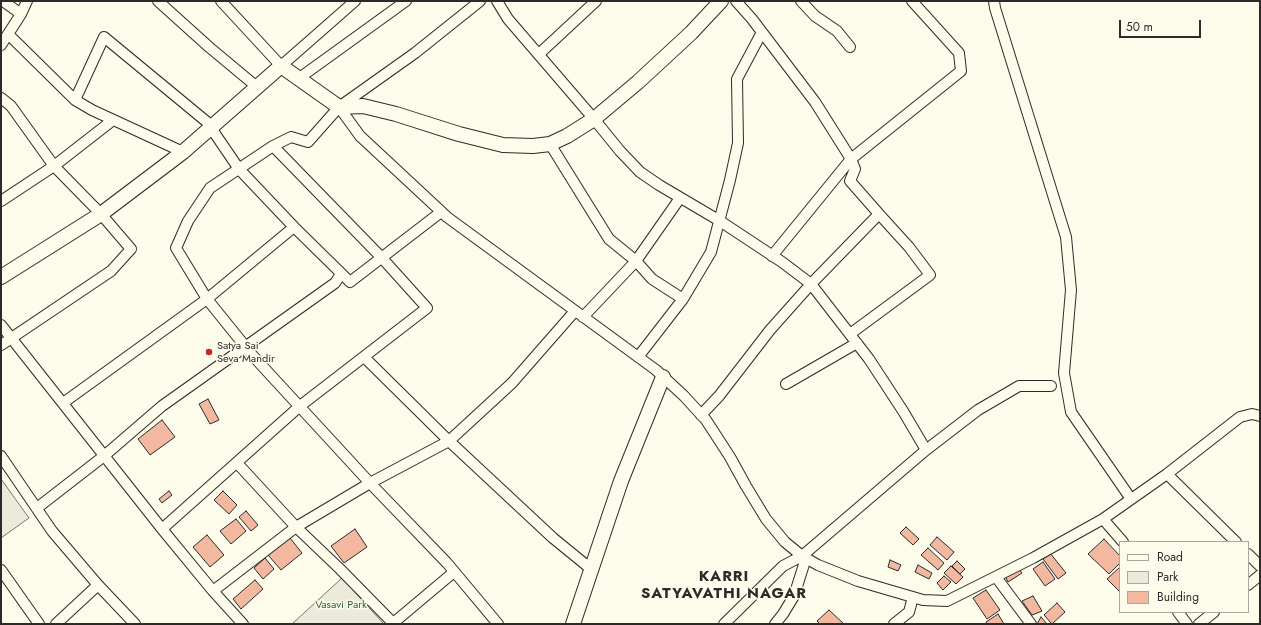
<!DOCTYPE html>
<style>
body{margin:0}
#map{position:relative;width:1261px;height:625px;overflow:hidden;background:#fdfbea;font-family:Jost,sans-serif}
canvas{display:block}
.frame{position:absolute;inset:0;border:2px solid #2b2b2b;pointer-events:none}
.legend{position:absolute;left:1119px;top:541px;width:130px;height:72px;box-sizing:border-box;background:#fdfbea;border:1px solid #a9a89e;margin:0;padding:5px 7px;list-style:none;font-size:12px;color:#2b2b2b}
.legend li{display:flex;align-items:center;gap:8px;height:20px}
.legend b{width:20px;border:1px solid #a9a89e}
.scale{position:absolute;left:1119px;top:20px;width:82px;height:18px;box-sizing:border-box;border:2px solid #2b2b2b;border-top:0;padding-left:5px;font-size:12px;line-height:14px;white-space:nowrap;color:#2b2b2b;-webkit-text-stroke:3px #fdfbea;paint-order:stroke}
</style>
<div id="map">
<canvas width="1261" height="625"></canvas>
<div class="frame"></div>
<ul class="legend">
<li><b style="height:5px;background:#fdfbea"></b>Road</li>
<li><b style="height:11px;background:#ecebdb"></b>Park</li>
<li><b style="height:11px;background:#f2b8a0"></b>Building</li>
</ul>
<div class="scale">50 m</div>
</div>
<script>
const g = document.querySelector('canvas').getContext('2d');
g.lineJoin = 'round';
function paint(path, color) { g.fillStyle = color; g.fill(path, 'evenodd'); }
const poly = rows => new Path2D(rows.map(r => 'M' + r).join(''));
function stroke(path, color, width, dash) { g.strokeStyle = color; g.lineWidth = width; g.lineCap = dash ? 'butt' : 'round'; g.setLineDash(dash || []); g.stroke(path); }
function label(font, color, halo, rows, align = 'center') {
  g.font = font + ' Jost,sans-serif'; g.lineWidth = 3; g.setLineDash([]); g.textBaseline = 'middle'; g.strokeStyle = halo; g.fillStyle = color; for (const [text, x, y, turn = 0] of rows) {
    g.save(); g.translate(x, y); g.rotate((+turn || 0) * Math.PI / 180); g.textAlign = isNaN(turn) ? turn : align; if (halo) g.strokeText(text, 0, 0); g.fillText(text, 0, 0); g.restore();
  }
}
const green = poly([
 [1,479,29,518,1,538,1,479],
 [342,578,383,623,382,624,292,624,342,578]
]);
paint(green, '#ecebdb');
stroke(green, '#74746e', 1);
const building = poly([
 [208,399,219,420,210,424,199,404,208,399],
 [162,420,175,437,150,455,138,439,162,420],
 [169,491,172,495,162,503,159,499,169,491],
 [223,491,237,505,229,514,214,500,223,491],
 [246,511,258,525,251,531,239,517,246,511],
 [236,519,246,531,231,544,220,531,236,519],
 [906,527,919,539,913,545,900,533,906,527],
 [355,529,367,547,344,563,331,546,355,529],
 [207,535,224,555,210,567,193,547,207,535],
 [937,537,954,552,947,560,930,545,937,537],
 [290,538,302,553,281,570,268,555,290,538],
 [1104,539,1120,556,1120,563,1109,574,1088,554,1104,539],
 [928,548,944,563,938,570,921,555,928,548],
 [1050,553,1066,573,1058,579,1043,559,1050,553],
 [265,558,274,569,263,579,254,568,265,558],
 [890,560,901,565,898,571,888,567,890,560],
 [957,561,965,569,960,574,952,566,957,561],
 [1043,562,1055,579,1045,586,1033,569,1043,562],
 [918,565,932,573,929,579,915,572,918,565],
 [951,566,963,577,956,584,944,573,951,566],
 [1120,567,1120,592,1107,579,1120,567],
 [1018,568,1022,573,1008,582,1005,576,1018,568],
 [944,576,951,582,943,590,937,583,944,576],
 [255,580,263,589,241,609,233,599,255,580],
 [986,590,1000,610,987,619,973,598,986,590],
 [1033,596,1042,611,1032,615,1022,601,1033,596],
 [1057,603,1065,612,1052,624,1044,615,1057,603],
 [829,610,844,624,820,624,817,621,829,610],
 [998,614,1004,624,987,624,986,622,998,614],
 [1041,617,1047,624,1037,624,1041,617]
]);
paint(building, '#f2b8a0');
stroke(building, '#2b2b2b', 1);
const street = poly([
 [3,1,21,14],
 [158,1,209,47,257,87],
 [221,1,281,66,355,1],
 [480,1,415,53,339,107,308,142,291,137,273,146,210,188,188,221,176,248,207,299,253,356,370,483,447,563,498,624],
 [497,1,508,19,594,119,620,151,640,172,659,185,720,221,782,262,811,284,869,359,903,411,926,450],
 [801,1,815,16,837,31,850,47],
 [994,1,995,8,1066,237,1071,290,1064,373,1071,412,1131,499],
 [8,34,75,100,92,110,183,152],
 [1,45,21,14,27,1],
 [539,54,596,1],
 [298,79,406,1],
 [1,98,11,106,54,166,101,214,131,249,111,271,1,345],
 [75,100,104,37,207,122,239,169,294,227,350,282,441,212],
 [339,107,360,136,447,217,656,370,684,396,706,420,730,457,746,486,766,519,785,542,802,556,818,565,858,581,923,600,947,601,1033,558,1103,519,1167,474,1240,417,1252,414,1260,416],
 [550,144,609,239,636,261,652,279,683,299],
 [1,201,54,166,113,120],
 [772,256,851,159,961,71,959,53,912,1],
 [583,317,636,261,680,198],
 [1,325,162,529,213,591,243,624],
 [850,334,930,275,909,247,879,214],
 [364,357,449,441,512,383,575,311],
 [638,357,683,299,711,252,730,180,738,143,737,79,762,32],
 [786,384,857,343],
 [63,403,207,299,294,227],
 [701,415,719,396,770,330,811,284,879,214,850,181,855,169,851,159,815,102,752,19,736,1],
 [1,456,52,531,98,585,135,624],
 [237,463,296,527,340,569,393,623],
 [1167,474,1236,542],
 [37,508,104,456,162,406,335,283,341,274],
 [1103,519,1123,542],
 [162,529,300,406,427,308,382,258,273,146],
 [1248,554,1260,566],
 [1,570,39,624],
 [996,577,1031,624],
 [1248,585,1260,575],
 [213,591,296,527,370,483,449,441,553,538,591,569],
 [1178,612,1187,624],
 [56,624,98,585],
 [392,624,454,572],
 [724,624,783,566,802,556,926,450,978,410,1019,386,1051,386],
 [775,624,783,614,794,596,806,558],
 [894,624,909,612,913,597],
 [1199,624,1214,612]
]);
const secondary = poly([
 [1,277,101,214,183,152,281,66,339,107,363,106,396,114,459,134,503,145,533,146,550,144,567,136,594,119,638,82,691,33,721,1],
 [573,624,621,481,663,377]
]);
stroke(street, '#2b2b2b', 12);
stroke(secondary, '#2b2b2b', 16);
stroke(street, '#fdfbea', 10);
stroke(secondary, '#fdfbea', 14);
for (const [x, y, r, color] of [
 [209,352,4,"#c62828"]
]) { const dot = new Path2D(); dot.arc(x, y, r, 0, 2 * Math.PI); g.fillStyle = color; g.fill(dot); stroke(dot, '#fdfbea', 1.5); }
label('11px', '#2b2b2b', '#fdfbea', [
 ["Satya Sai",217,346],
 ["Seva Mandir",217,359]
], 'left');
label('11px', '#34623c', '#fdfbea', [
 ["Vasavi Park",341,605]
]);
g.letterSpacing = '1px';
label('bold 15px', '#2b2b2b', '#fdfbea', [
 ["KARRI",724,577],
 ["SATYAVATHI NAGAR",724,594]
]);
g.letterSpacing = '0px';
</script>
